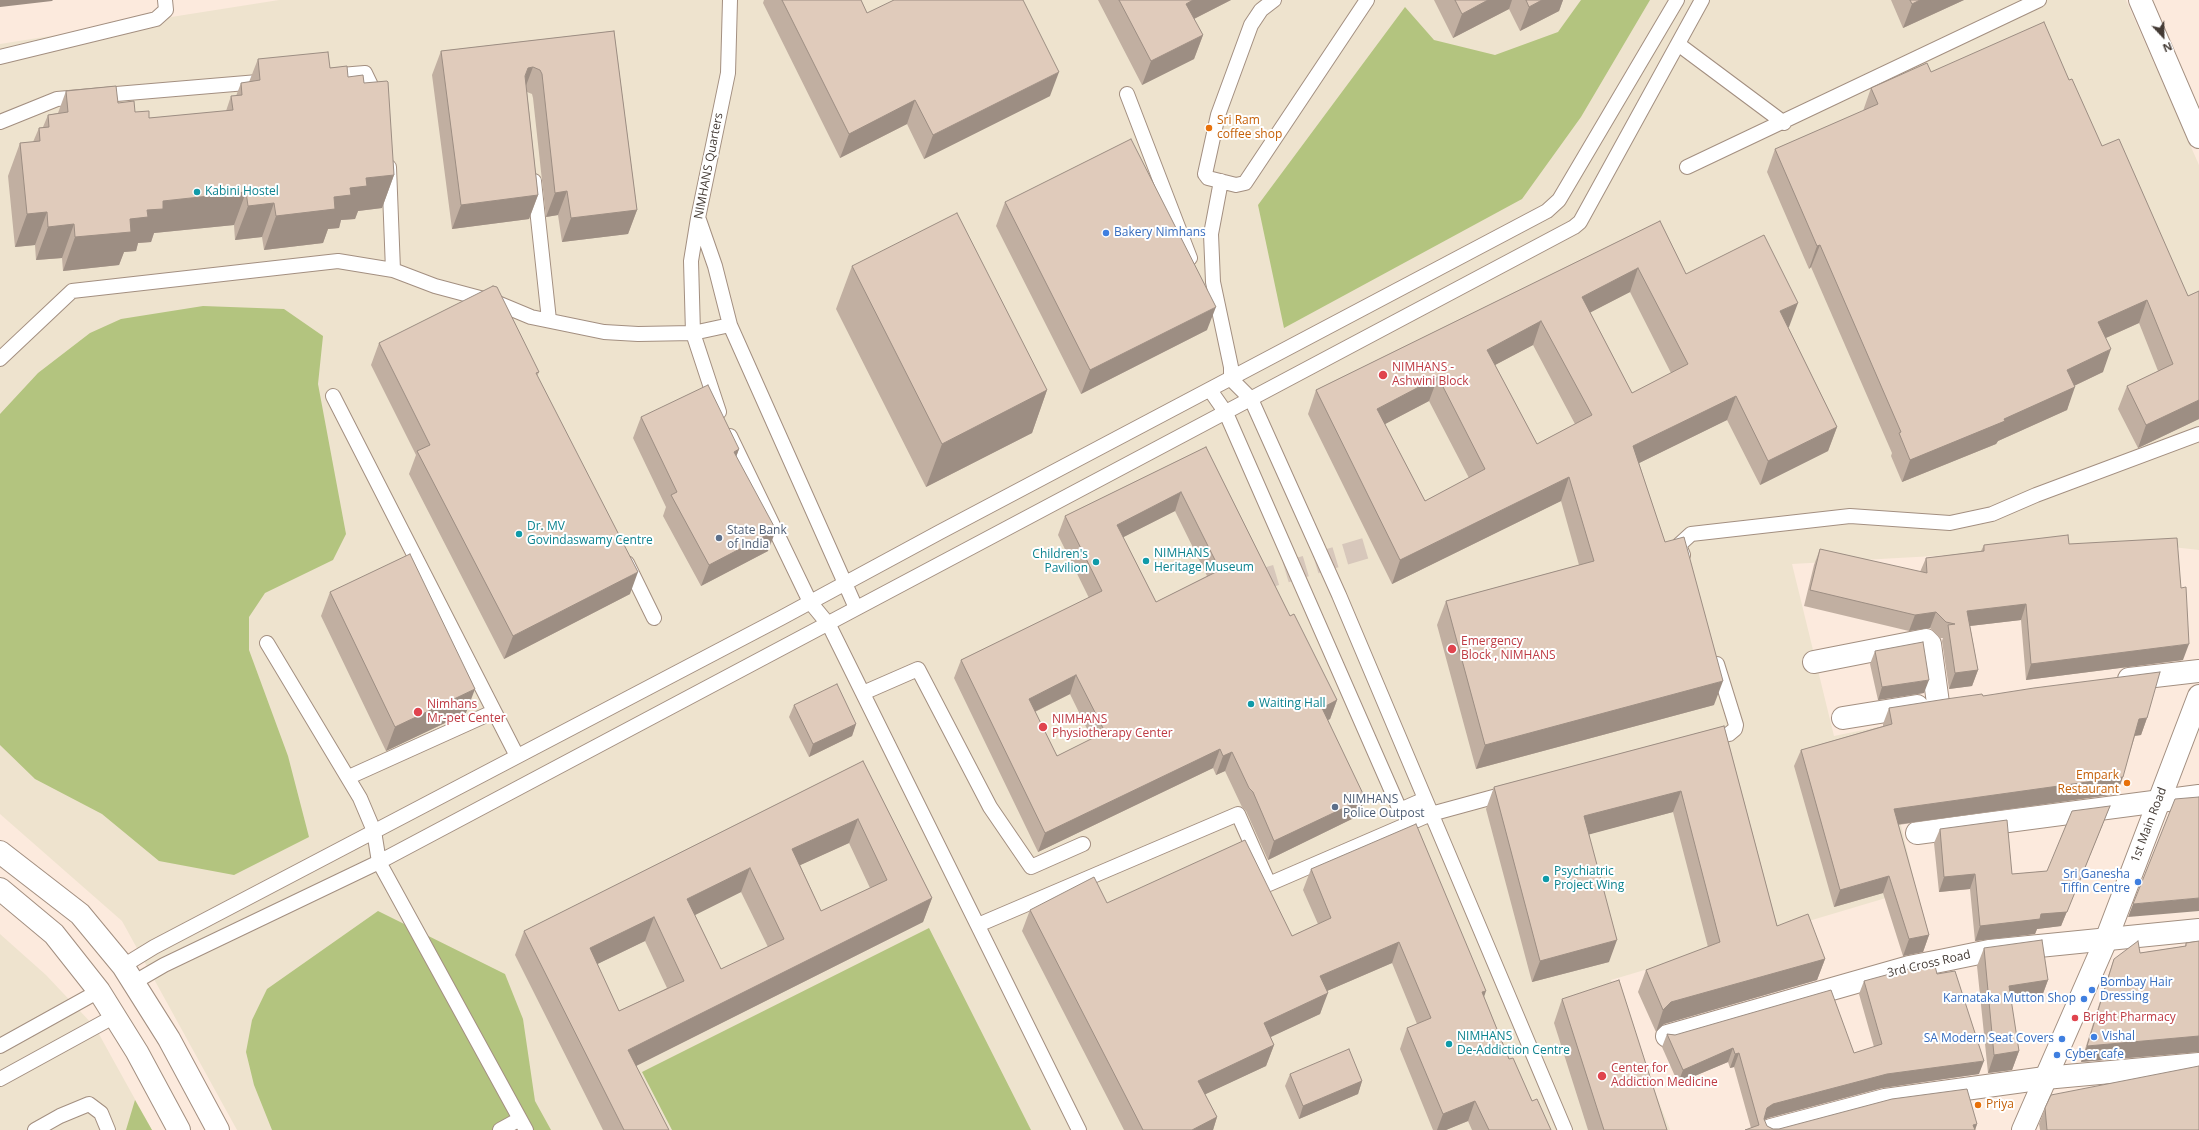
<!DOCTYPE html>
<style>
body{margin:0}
#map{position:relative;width:2199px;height:1130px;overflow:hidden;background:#fceadd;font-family:"Open Sans",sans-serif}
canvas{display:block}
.north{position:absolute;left:2143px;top:16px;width:40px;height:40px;-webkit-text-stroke:3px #fff;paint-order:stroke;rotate:158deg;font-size:11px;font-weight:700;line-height:16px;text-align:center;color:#433a34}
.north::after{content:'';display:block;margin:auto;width:14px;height:18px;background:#433a34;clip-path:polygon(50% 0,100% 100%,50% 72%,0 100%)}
</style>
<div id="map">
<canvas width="2199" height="1130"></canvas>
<div class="north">N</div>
</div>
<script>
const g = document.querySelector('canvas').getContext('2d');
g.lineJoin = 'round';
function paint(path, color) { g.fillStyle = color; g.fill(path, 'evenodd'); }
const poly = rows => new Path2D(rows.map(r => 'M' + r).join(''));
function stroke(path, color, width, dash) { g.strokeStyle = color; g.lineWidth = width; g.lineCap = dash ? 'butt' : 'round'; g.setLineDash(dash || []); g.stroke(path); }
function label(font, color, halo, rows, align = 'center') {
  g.font = font + ' "Open Sans",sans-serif'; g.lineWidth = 4; g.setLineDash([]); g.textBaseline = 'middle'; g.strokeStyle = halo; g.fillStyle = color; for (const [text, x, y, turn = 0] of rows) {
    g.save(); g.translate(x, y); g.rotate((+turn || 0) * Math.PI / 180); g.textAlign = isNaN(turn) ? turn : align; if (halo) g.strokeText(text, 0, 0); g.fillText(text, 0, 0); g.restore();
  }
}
paint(poly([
 [279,0,2126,0,2199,165,2199,550,2146,544,1792,564,1834,736,1878,727,1916,889,1611,980,1670,1130,237,1130,122,921,0,814,0,44],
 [0,934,46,975,95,1027,152,1130,0,1130]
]), '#eee3ce');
paint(poly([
 [1581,0,1650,0,1581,117,1522,199,1284,328,1258,205,1405,7,1434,40,1495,55,1558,32],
 [203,306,284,309,323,336,318,384,346,534,333,560,265,593,249,617,249,650,288,756,309,837,234,875,159,861,102,814,35,779,0,745,0,414,38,373,90,333,121,319],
 [378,911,505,974,523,1019,535,1101,551,1130,272,1130,254,1085,246,1052,252,1020,267,989],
 [929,928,1031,1130,672,1130,642,1072],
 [135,1100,152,1130,126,1130]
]), '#b3c47f');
stroke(poly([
 [1256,581,1373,546]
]), '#d7c7bb', 21, [21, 10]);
const service = poly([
 [1274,0,1261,10,1251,25,1218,115,1205,174,1208,178,1236,185,1245,183,1367,0],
 [1678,44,1784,123],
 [0,57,156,19,166,10,165,0],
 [329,76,365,73,378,100],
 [1127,94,1190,258],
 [0,122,57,99,258,82],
 [389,167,393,270],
 [1687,167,2039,0],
 [534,181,549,320],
 [1221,181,1211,234,1213,282,1231,367,1231,379,1251,399,1339,595,1565,1130],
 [699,220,715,266,730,325,856,608],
 [0,359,72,291,338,261,393,270,435,286,495,302,531,317,604,332,638,334,693,333,730,325],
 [1210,390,1226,413,1400,810,1425,799],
 [333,396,517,756],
 [719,412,693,333,691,261,698,218,728,73,730,0],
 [730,436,810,602,829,625,1079,1130],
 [1683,555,1679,545,1691,534,1850,516,1950,523,1992,514,2036,495,2199,434],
 [627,563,654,618],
 [267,643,360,798,374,831,379,862,526,1130],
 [863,693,918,669,990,807,1031,867,1083,844],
 [1708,739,1729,734,1735,729,1736,725,1717,664],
 [349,777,493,712],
 [978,925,1238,814,1269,884,1431,814,1508,793],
 [123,966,154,947,781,618,940,532,1547,211,1559,200,1677,0],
 [133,983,164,965,379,862,1574,227,1580,222,1702,0],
 [0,1046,99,991],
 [0,1079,115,1016],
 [35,1130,60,1116,89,1104,101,1113,108,1130],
 [500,1130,520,1119]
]);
const minor = poly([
 [1814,662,1926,640,1930,644,1938,703],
 [2129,679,2199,671],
 [1843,718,1917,706],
 [1917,833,2199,796],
 [1667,1036,1909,967,1945,960,1989,951,2199,930],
 [1771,1130,1885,1100,2045,1078,2199,1064]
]);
const tertiary = poly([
 [2140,0,2199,137],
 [2023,1130,2106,940,2199,696]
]);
const primary = poly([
 [0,852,80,914,123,966,169,1039,218,1130],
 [0,889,54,934,99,991,137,1052,179,1130]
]);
stroke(service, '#a38f80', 16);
stroke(minor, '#a38f80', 24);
stroke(tertiary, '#a38f80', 24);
stroke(primary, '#a38f80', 24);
stroke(service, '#fff', 14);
stroke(minor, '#fff', 22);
stroke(tertiary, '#fff', 22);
stroke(primary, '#fff', 22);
paint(poly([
 [764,0,861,0,867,13,1050,96,924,159,907,124,840,158,763,3],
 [1098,0,1231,0,1194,19,1203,35,1194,59,1142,85],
 [1434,0,1563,0,1559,11,1520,31,1509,9,1453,38],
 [1891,0,1964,0,1903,28],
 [614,31,637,210,628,234,562,242,558,215,546,217,533,98,532,94,527,92,538,195,529,219,452,229,432,75,441,51],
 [258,59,330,68,348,77,364,83,394,175,382,208,358,211,355,219,341,220,339,228,328,229,323,243,264,250,262,237,235,240,234,225,154,233,151,242,138,243,136,251,124,252,119,265,63,271,62,258,36,260,35,245,15,247,8,176,20,143,33,142,39,128,43,127,48,115,58,113,66,91,118,103,135,112,149,118,226,111,231,96,236,96,241,83,249,82],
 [1931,72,2069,80,2102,146,2188,296,2199,291,2199,419,2138,448,2118,409,2127,386,2158,371,2139,323,2106,338,2103,372,2074,386,2067,410,1998,441,1996,444,1902,482,1891,456,1892,453,1811,267,1809,269,1767,172,1775,149,1863,111,1871,88],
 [1005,202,1207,330,1081,394,996,226],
 [1660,221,1686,274,1789,327,1788,327,1837,427,1828,451,1760,485,1727,420,1639,463,1714,705,1476,769,1437,625,1446,601,1579,565,1561,501,1392,584,1308,414,1316,390],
 [1630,292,1671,373,1632,393,1590,312],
 [1533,345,1575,424,1537,444,1495,365],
 [1429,401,1469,478,1425,501,1385,424],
 [852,266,1047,390,1032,433,926,487,836,309],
 [379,343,539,372,537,376,630,594,504,659,409,474,416,455,371,365],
 [641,417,739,449,736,457,768,551,701,586,663,516,666,507,633,438],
 [1206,447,1290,616,1337,700,1330,719,1328,720,1358,816,1268,860,1246,811,1242,807,1225,771,1216,775,1213,768,1038,852,954,678,961,660,1089,598,1058,535,1065,516],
 [1175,511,1207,576,1156,602,1123,537],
 [1070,694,1092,739,1057,756,1035,712],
 [2069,544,2183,660,2026,680,2021,620,1970,626,1978,670,1972,686,1949,689,1942,641,1943,638,1940,638,1930,628,1909,631,1804,606,1814,565,1820,549,1920,572,1926,558,1981,551,1984,545],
 [330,592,466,713,386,751,321,616],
 [1875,651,1924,693,1878,700,1870,664],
 [1983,696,2147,718,2141,735,2135,736,2117,794,1898,825,1929,935,1923,952,1903,956,1883,893,1834,907,1794,766,1801,750,1883,726,1883,724,1889,708],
 [794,705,856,724,852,736,809,757,789,717],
 [1724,726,1777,926,1825,959,1817,980,1664,1024,1656,1032,1638,992,1646,970,1708,947,1673,812,1589,834,1609,962,1532,982,1486,809,1494,787],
 [863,761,932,898,923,922,636,1066,669,1130,603,1130,515,955,524,931],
 [849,843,870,888,821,911,800,865],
 [741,892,768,947,721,969,695,915],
 [645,941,667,988,619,1011,597,964],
 [2104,821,2061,926,2037,929,2035,934,1975,941,1970,889,1939,892,1934,843,1940,829,2012,874,2047,871],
 [1311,869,1484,997,1509,1059,1532,1101,1551,1130,1472,1130,1468,1121,1446,1130,1433,1130,1400,1049,1407,1028,1417,1024,1392,963,1327,991,1320,1014,1270,1037,1274,1045,1266,1066,1205,1094,1217,1117,1213,1130,1124,1130,1022,931,1030,910,1107,903,1292,936,1318,924,1303,890],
 [2199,941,2199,1052,2081,1062,2108,976,2114,959,2140,953,2185,946,2186,943],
 [1984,948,2048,980,2041,999,2011,1003,2019,1051,2012,1070,1988,1073,1977,966],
 [1937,974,1979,1074,1882,1088,1768,1118,1764,1120,1767,1126,1773,1129,1977,1124,1975,1130,1745,1130,1751,1128,1734,1067,1730,1068,1728,1062,1678,1083,1662,1047,1667,1034,1854,1053,1874,1047,1859,994,1864,981],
 [1562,999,1667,1130,1588,1130,1554,1023],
 [1290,1074,1362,1081,1358,1094,1299,1119,1285,1086],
 [2045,1108,2199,1130,2040,1130,2039,1124]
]), '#c1afa1');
paint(poly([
 [0,0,53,0,52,1,0,7],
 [1193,0,1231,0,1178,27,1186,4],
 [1488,0,1512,0,1509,9,1453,38,1462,14],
 [1542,0,1563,0,1559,11,1520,31,1529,7],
 [1920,0,1964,0,1903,28,1912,4],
 [1203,35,1194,59,1142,85,1151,61],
 [533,67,524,91,517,100,528,68],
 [1059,72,1050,96,924,159,933,135],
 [915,100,907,124,840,158,849,134],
 [394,175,382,208,358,211,355,219,341,220,339,228,328,229,323,243,264,250,276,216,334,197,366,178],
 [567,191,558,215,546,217,555,193],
 [246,192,234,225,154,233,151,242,138,243,136,251,124,252,119,265,63,271,75,237,130,219,163,201],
 [538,195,529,219,452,229,461,205],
 [274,203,262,237,235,240,248,206],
 [637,210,628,234,562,242,571,218],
 [47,212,35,245,15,247,27,214],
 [74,224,62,258,36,260,48,227],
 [1820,245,1811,267,1809,269,1817,246],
 [1638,268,1630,292,1574,321,1582,297],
 [2147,300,2139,323,2090,345,2098,322],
 [1798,303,1789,327,1772,335,1780,311],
 [1216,307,1207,330,1081,394,1090,370],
 [1541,321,1533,345,1478,374,1487,350],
 [2111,349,2103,372,2059,393,2067,370],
 [1438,377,1429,401,1368,433,1377,409],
 [2075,387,2067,410,1998,441,1996,444,1902,482,1910,460],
 [1047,390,1032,433,926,487,942,444],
 [1736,396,1727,420,1625,470,1633,446],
 [2199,400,2199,419,2138,448,2146,425],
 [1837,427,1828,451,1760,485,1768,461],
 [739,449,731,470,734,452],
 [1569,477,1561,501,1392,584,1400,560],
 [1181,492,1175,511,1110,544,1117,525],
 [776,530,768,551,701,586,709,565],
 [638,572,630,594,504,659,513,636],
 [2026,604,2021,620,1961,627,1967,611],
 [1936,612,1930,628,1909,631,1915,615],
 [2189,644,2183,660,2026,680,2031,664],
 [1978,670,1972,686,1949,689,1955,673],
 [1076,675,1070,694,1022,718,1029,699],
 [1929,680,1924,693,1878,700,1882,687],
 [1723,681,1714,705,1476,769,1485,745],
 [475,689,466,713,386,751,395,727],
 [1337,700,1330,719,1315,726,1322,708],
 [2147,718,2141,735,2133,736,2139,719],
 [856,724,852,736,809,757,813,744],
 [1220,749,1213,768,1038,852,1045,833],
 [1232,752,1225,771,1216,775,1223,756],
 [2123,777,2117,794,1887,826,1894,809],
 [1681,791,1673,812,1576,838,1584,816],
 [1365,798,1358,816,1268,860,1274,841],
 [2110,806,2104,821,2061,926,2037,929,2035,934,1975,941,1980,926,2041,914],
 [858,819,849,843,783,873,792,849],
 [750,868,741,892,679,923,687,899],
 [1975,874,1970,889,1939,892,1944,877],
 [1889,876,1883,893,1834,907,1840,890],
 [932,898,923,922,620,1074,628,1050],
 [2199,898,2199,911,2128,917,2133,904],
 [654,917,645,941,581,972,590,948],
 [1929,935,1923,952,1903,956,1909,939],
 [1617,940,1609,962,1532,982,1540,961],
 [1399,942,1392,963,1313,997,1320,976],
 [1825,959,1817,980,1664,1024,1656,1032,1663,1010,1671,1002],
 [2048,980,2041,999,2002,1004,2009,986],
 [1486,991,1479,1012,1482,992],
 [1328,993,1320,1014,1256,1044,1264,1023],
 [2199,1036,2199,1052,2081,1062,2087,1046],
 [1274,1045,1266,1066,1191,1101,1198,1081],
 [1733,1048,1728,1062,1678,1083,1683,1070],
 [2019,1051,2012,1070,1988,1073,1994,1055],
 [1739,1053,1734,1067,1730,1068,1735,1054],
 [1984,1061,1979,1074,1882,1088,1768,1118,1762,1121,1767,1108,1773,1104,1887,1074],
 [1362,1081,1358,1094,1299,1119,1303,1106],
 [1475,1101,1468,1121,1446,1130,1437,1130,1443,1114],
 [1217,1117,1213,1130,1192,1130],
 [1977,1124,1975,1130,1973,1125]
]), '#9d8e83');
const building = poly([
 [782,0,861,0,867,13,894,0,1023,0,1059,72,933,135,915,100,849,134,782,0],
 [1119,0,1193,0,1186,4,1203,35,1151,61,1119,0],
 [1455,0,1488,0,1462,14,1455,0],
 [1526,0,1542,0,1529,7,1526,0],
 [1910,0,1920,0,1912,4,1910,0],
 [2044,22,2069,80,2072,79,2102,146,2119,139,2188,296,2199,291,2199,400,2146,425,2127,386,2173,364,2147,300,2098,322,2111,349,2067,370,2075,387,2004,419,2005,421,1910,460,1899,433,1901,432,1820,245,1817,246,1775,149,1878,104,1871,88,1927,63,1931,72,2044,22],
 [614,31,637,210,571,218,567,191,555,193,542,74,540,70,533,67,528,68,525,76,538,195,461,205,441,51,614,31],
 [328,52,330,68,347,66,348,77,363,75,364,83,387,81,388,82,394,175,366,178,367,186,350,188,351,195,334,197,335,209,276,216,274,203,248,206,246,192,163,201,163,209,147,210,148,217,130,219,131,232,75,237,74,224,48,227,47,212,27,214,20,143,40,141,39,128,49,127,48,115,68,112,66,91,116,86,118,103,134,101,135,112,149,111,149,118,233,110,231,96,242,95,241,83,260,80,258,59,328,52],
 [1131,139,1216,307,1090,370,1005,202,1131,139],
 [957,213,1047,390,942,444,852,266,957,213],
 [1660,221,1686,274,1764,235,1798,303,1780,311,1837,427,1768,461,1736,396,1633,446,1665,542,1684,537,1723,681,1485,745,1446,601,1594,561,1569,477,1400,560,1316,390,1660,221],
 [1638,268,1688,364,1632,393,1582,297,1638,268],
 [1541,321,1592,415,1537,444,1487,350,1541,321],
 [1438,377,1485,469,1425,501,1377,409,1438,377],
 [493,286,497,287,539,372,536,373,638,572,513,636,417,451,430,445,379,343,493,286],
 [708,385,739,449,734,452,776,530,709,565,671,495,677,492,641,417,708,385],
 [1206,447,1290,616,1294,614,1337,700,1322,708,1365,798,1274,841,1253,792,1249,788,1232,752,1223,756,1220,749,1045,833,961,660,1102,591,1065,516,1206,447],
 [1181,492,1220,570,1156,602,1117,525,1181,492],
 [1076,675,1105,732,1057,756,1029,699,1076,675],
 [2068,535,2069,544,2177,538,2181,588,2186,587,2189,644,2031,664,2026,604,1967,611,1978,670,1955,673,1948,625,1955,624,1946,622,1936,612,1915,615,1810,590,1820,549,1927,573,1926,558,1984,551,1984,545,2068,535],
 [410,554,475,689,395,727,330,592,410,554],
 [1923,642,1929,680,1882,687,1875,651,1923,642],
 [2160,672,2147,718,2139,719,2123,777,1894,809,1929,935,1909,939,1889,876,1840,890,1801,750,1892,724,1889,708,1946,699,1982,694,1983,696,2034,688,2160,672],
 [837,684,856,724,813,744,794,705,837,684],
 [1724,726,1777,926,1808,914,1825,959,1671,1002,1663,1010,1646,970,1720,942,1681,791,1584,816,1617,940,1540,961,1494,787,1724,726],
 [863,761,932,898,628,1050,669,1130,624,1130,524,931,863,761],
 [858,819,887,880,821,911,792,849,858,819],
 [750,868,784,939,721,969,687,899,750,868],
 [654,917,684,981,619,1011,590,948,654,917],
 [2199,797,2199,898,2133,904,2175,799,2199,797],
 [2110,806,2067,912,2041,914,2040,919,1980,926,1975,874,1944,877,1940,829,2007,820,2012,874,2047,871,2072,811,2110,806],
 [1416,824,1486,991,1482,992,1509,1059,1513,1058,1532,1101,1537,1099,1551,1130,1489,1130,1475,1101,1443,1114,1407,1028,1431,1018,1399,942,1320,976,1328,993,1264,1023,1274,1045,1198,1081,1217,1117,1192,1130,1143,1130,1030,910,1094,877,1107,903,1245,840,1292,936,1331,918,1311,869,1416,824],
 [2042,940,2048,980,2009,986,2019,1051,1994,1055,1984,948,2042,940],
 [2138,941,2140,953,2186,946,2186,943,2199,941,2199,1036,2087,1046,2114,959,2138,941],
 [1934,962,1937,974,1955,971,1984,1061,1887,1074,1773,1104,1767,1108,1764,1119,1767,1126,1773,1129,1779,1129,1892,1099,1967,1089,1977,1124,1973,1125,1975,1130,1745,1130,1759,1125,1739,1053,1735,1054,1733,1048,1683,1070,1667,1034,1675,1035,1831,990,1854,1053,1882,1044,1864,981,1934,962],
 [1619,980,1667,1130,1604,1130,1562,999,1619,980],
 [1349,1049,1362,1081,1303,1106,1290,1074,1349,1049],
 [2199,1066,2199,1130,2047,1130,2045,1108,2051,1095,2199,1066]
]);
paint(building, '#e0cbbb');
stroke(building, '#9d8e83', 1);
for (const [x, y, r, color] of [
 [1209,128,4,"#e8710a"],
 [197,192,4,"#0f9aa8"],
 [1106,233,4,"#3f7fe0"],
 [1383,375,5,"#e0444e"],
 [519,534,4,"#0f9aa8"],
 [719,538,4,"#5c6f8a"],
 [1146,561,4,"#0f9aa8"],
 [1096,562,4,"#0f9aa8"],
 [1452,649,5,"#e0444e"],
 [1251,704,4,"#0f9aa8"],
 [418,712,5,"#e0444e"],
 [1043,727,5,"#e0444e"],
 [2127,783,4,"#e8710a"],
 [1335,807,4,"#5c6f8a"],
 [1546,879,4,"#0f9aa8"],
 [2138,882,4,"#3f7fe0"],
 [2092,990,4,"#3f7fe0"],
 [2084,999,4,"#3f7fe0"],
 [2075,1018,4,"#e0444e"],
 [2094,1037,4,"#3f7fe0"],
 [2062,1039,4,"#3f7fe0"],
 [1449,1044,4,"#0f9aa8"],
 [2057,1055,4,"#3f7fe0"],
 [1602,1076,5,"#e0444e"],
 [1978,1105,4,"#e8710a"]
]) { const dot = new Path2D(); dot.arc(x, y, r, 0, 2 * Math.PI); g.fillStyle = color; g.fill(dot); stroke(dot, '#fff', 1.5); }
label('12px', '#c56008', '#fff', [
 ["Sri Ram",1217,121],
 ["coffee shop",1217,135],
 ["Empark",2119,776,"right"],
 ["Restaurant",2119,790,"right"],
 ["Priya",1986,1105]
], 'left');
label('12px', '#433a34', '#fff', [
 ["NIMHANS Quarters",709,166,-79],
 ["1st Main Road",2149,825,-69],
 ["3rd Cross Road",1929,964,-13]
]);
label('12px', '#0d838f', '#fff', [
 ["Kabini Hostel",205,192],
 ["Dr. MV",527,527],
 ["Govindaswamy Centre",527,541],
 ["NIMHANS",1154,554],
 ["Heritage Museum",1154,568],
 ["Children's",1088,555,"right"],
 ["Pavilion",1088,569,"right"],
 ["Waiting Hall",1259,704],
 ["Psychiatric",1554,872],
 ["Project Wing",1554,886],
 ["NIMHANS",1457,1037],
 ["De-Addiction Centre",1457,1051]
], 'left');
label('12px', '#366cbe', '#fff', [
 ["Bakery Nimhans",1114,233],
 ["Sri Ganesha",2130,875,"right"],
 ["Tiffin Centre",2130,889,"right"],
 ["Bombay Hair",2100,983],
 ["Dressing",2100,997],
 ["Karnataka Mutton Shop",2076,999,"right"],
 ["Vishal",2102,1037],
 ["SA Modern Seat Covers",2054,1039,"right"],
 ["Cyber cafe",2065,1055]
], 'left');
label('12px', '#be3a42', '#fff', [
 ["NIMHANS -",1392,368],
 ["Ashwini Block",1392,382],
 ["Emergency",1461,642],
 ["Block , NIMHANS",1461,656],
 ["Nimhans",427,705],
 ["Mr-pet Center",427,719],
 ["NIMHANS",1052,720],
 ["Physiotherapy Center",1052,734],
 ["Bright Pharmacy",2083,1018],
 ["Center for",1611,1069],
 ["Addiction Medicine",1611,1083]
], 'left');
label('12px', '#4e5e75', '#fff', [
 ["State Bank",727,531],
 ["of India",727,545],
 ["NIMHANS",1343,800],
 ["Police Outpost",1343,814]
], 'left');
</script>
